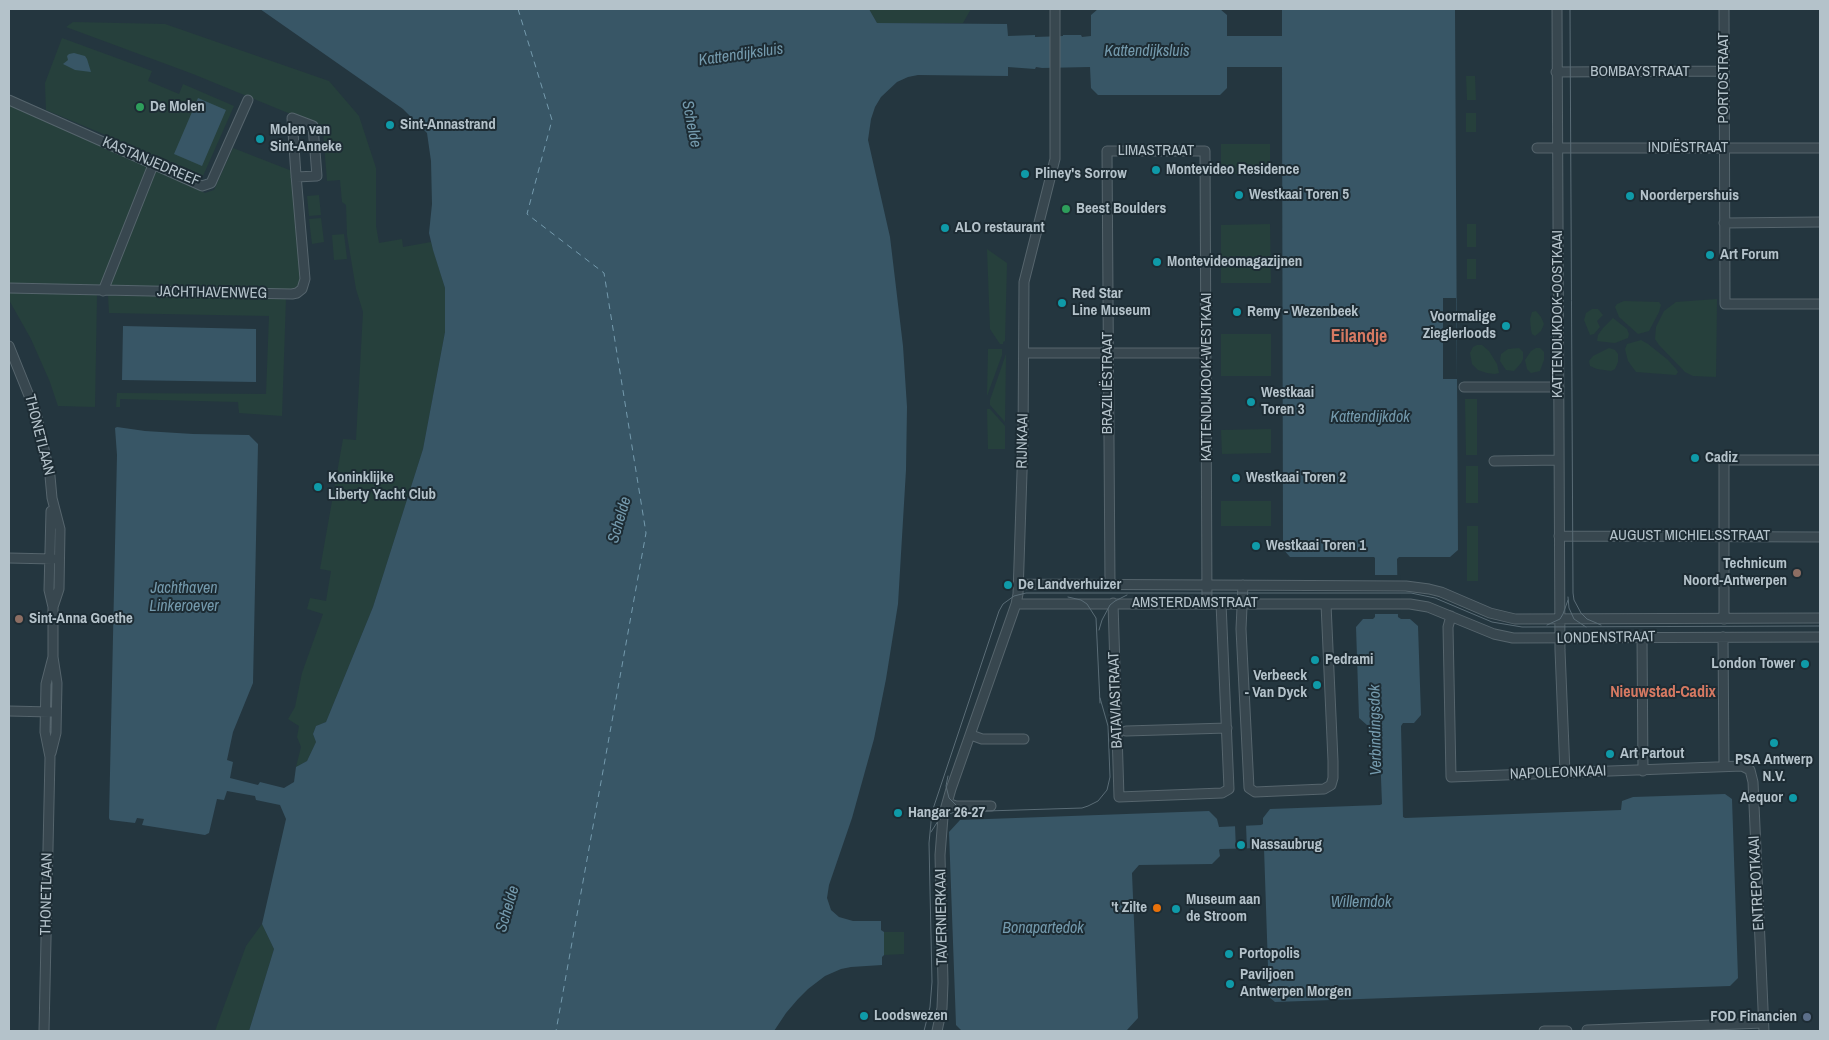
<!DOCTYPE html>
<meta charset="utf-8">
<style>
body{margin:0}
#map{position:relative;width:1829px;height:1040px;overflow:hidden;background:#24363f;font-family:"Archivo Narrow",sans-serif}
canvas{display:block}
.frame{position:absolute;inset:0;border:10px solid #b4c2ca;pointer-events:none}
</style>
<div id="map">
<canvas width="1829" height="1040"></canvas>
<div class="frame"></div>
</div>
<script>
const g = document.querySelector('canvas').getContext('2d');
g.lineJoin = 'round';
function paint(path, color) { g.fillStyle = color; g.fill(path, 'evenodd'); }
const poly = rows => new Path2D(rows.map(r => 'M' + r).join(''));
function stroke(path, color, width, dash) { g.strokeStyle = color; g.lineWidth = width; g.lineCap = dash ? 'butt' : 'round'; g.setLineDash(dash || []); g.stroke(path); }
function label(font, color, halo, rows, align = 'center') {
  g.font = font + ' "Archivo Narrow",sans-serif'; g.lineWidth = 4; g.setLineDash([]); g.textBaseline = 'middle'; g.strokeStyle = halo; g.fillStyle = color; for (const [text, x, y, turn = 0] of rows) {
    g.save(); g.translate(x, y); g.rotate((+turn || 0) * Math.PI / 180); g.textAlign = isNaN(turn) ? turn : align; if (halo) g.strokeText(text, 0, 0); g.fillText(text, 0, 0); g.restore();
  }
}
paint(poly([
 [869,9,971,9,963,23,877,23],
 [73,22,165,24,329,81,359,116,376,168,376,226,379,243,402,239,403,247,431,242,445,288,445,332,423,449,373,607,326,722,316,726,313,734,316,742,307,761,296,767,301,747,297,737,299,726,288,719,295,707,302,673,323,614,307,609,310,598,326,601,331,571,320,569,343,439,356,440,363,312,356,289,347,235,346,205,342,202,340,180,327,181,323,130,315,124,193,74,66,27],
 [62,38,152,71,148,81,179,94,183,84,234,106,203,176,46,110,45,83],
 [1466,76,1475,76,1476,100,1467,100],
 [9,103,205,193,214,190,233,148,292,171,301,279,297,287,292,290,109,294,286,298,282,416,239,413,238,402,120,399,120,407,116,407,117,393,266,394,269,316,109,313,108,295,97,295,95,407,58,406,50,382,31,339,9,300],
 [1466,113,1476,113,1476,132,1466,132],
 [1221,144,1270,144,1270,174,1221,174],
 [319,195,321,215,309,216,307,196],
 [321,218,324,242,312,244,309,219],
 [1270,224,1271,283,1221,283,1221,225],
 [1467,224,1476,224,1476,247,1467,247],
 [344,234,347,259,334,260,332,235],
 [987,249,1007,263,1005,341,1003,342,1003,344,1000,344,990,329],
 [1467,259,1476,259,1476,279,1467,279],
 [1717,299,1716,377,1693,376,1685,372,1659,345,1655,339,1656,327,1664,311,1676,302],
 [1624,301,1659,302,1661,305,1659,312,1649,331,1638,334,1619,317,1615,307,1617,304],
 [1592,309,1598,309,1603,315,1597,321,1600,327,1594,334,1590,335,1584,320,1586,313],
 [1536,311,1541,317,1544,324,1541,331,1535,336,1532,334,1531,330,1530,319,1532,312],
 [1613,318,1627,329,1629,334,1628,338,1615,343,1597,341,1598,335,1603,328],
 [1221,334,1271,334,1271,376,1221,376],
 [1641,340,1648,344,1668,360,1676,369,1678,372,1676,375,1636,372,1628,361,1625,349,1627,344],
 [1477,345,1482,345,1489,351,1497,364,1499,373,1495,374,1487,373,1478,370,1472,364,1470,353,1473,347],
 [1519,348,1523,352,1523,359,1521,363,1514,371,1506,370,1500,361,1501,354,1508,349],
 [1536,348,1540,348,1544,352,1544,360,1540,371,1531,373,1527,369,1525,360,1531,351],
 [1609,348,1615,350,1618,354,1618,362,1615,369,1611,371,1597,369,1590,366,1589,361,1593,356],
 [988,349,1002,349,1002,355,987,396],
 [1006,354,1005,422,990,405,990,400],
 [1465,399,1477,399,1477,455,1466,455],
 [987,409,990,409,1005,426,1005,449,988,449],
 [1271,429,1271,453,1222,454,1221,430],
 [1466,466,1478,466,1478,503,1466,503],
 [1221,501,1271,501,1271,526,1221,526],
 [1467,526,1478,526,1478,581,1467,581],
 [262,924,274,949,249,1031,215,1031,246,946],
 [884,932,904,932,904,954,884,955]
]), '#26403c');
paint(poly([
 [260,9,869,9,877,23,1007,24,1008,36,1035,35,1035,37,1063,36,1063,35,1081,35,1082,37,1091,36,1091,15,1098,9,1220,9,1227,15,1227,36,1282,36,1282,9,1455,9,1458,550,1450,557,1399,557,1397,559,1398,617,1401,619,1410,619,1418,626,1421,715,1414,723,1403,723,1401,726,1403,817,1405,818,1621,810,1622,801,1633,797,1725,794,1732,799,1738,978,1730,986,1275,1002,1269,997,1264,848,1220,849,1219,850,1220,856,1212,864,1139,865,1132,873,1138,1018,1127,1030,962,1031,956,1025,949,832,960,820,1209,811,1217,819,1219,827,1261,825,1263,824,1263,818,1270,809,1380,805,1382,804,1379,726,1377,724,1367,725,1359,718,1356,627,1363,619,1373,619,1375,617,1375,558,1374,557,1290,557,1283,549,1282,67,1227,67,1227,88,1220,95,1098,95,1091,88,1090,67,1042,68,1036,67,1035,69,1008,67,1008,76,918,75,908,77,897,82,881,97,875,107,871,119,868,140,890,237,903,346,907,407,906,470,898,604,886,679,874,739,852,818,829,885,827,898,831,910,839,917,853,921,881,921,881,930,884,932,884,955,882,957,882,965,851,967,841,969,825,976,808,989,798,999,786,1013,774,1031,249,1031,274,949,262,924,286,819,280,805,256,800,255,796,227,791,224,800,217,799,209,833,205,835,142,825,144,819,137,818,135,823,110,820,109,818,117,455,115,428,117,427,145,431,193,434,249,435,258,444,253,683,233,732,227,760,233,762,230,778,258,785,260,782,284,788,294,782,296,767,307,761,316,742,313,734,316,726,326,722,373,607,423,449,445,332,445,288,433,250,429,233,432,204,431,161,427,133,403,109],
 [74,53,85,56,87,59,91,72,75,70,63,64,68,60,67,56,69,54],
 [198,98,226,110,202,166,174,154],
 [123,326,256,329,256,382,122,380]
]), '#385666');
paint(poly([
 [1443,298,1456,298,1457,379,1443,379],
 [1374,575,1400,575,1401,614,1374,614],
 [1235,825,1246,825,1247,850,1236,851]
]), '#24363f');
stroke(poly([
 [518,9,552,120,527,214,604,273,646,533,556,1031]
]), '#749aad', 1, [6, 5]);
const minor = poly([
 [1557,9,1560,650,1565,773],
 [1724,9,1725,304,1820,304],
 [1556,72,1724,71],
 [9,100,202,186,211,183,248,100],
 [1537,148,1820,148],
 [1724,223,1820,222],
 [9,288,292,294,297,293,302,289,305,279,296,175,292,118,313,126,317,176,296,177],
 [103,291,153,165],
 [9,346,36,413,50,476,52,498,60,529,59,589,53,607],
 [1024,353,1207,353],
 [1464,387,1559,387],
 [1494,461,1558,460],
 [1559,536,1820,537],
 [9,558,53,559],
 [1019,584,1406,586,1429,589,1441,592,1490,613,1515,619,1820,618],
 [1110,585,1107,151,1205,151,1207,603],
 [1243,585,1241,629,1249,788,1255,792,1324,789,1331,785,1333,778,1333,761,1326,604],
 [1113,603,1119,797,1222,793,1229,789,1221,603],
 [1016,604,1410,604,1428,607,1494,634,1513,638,1820,637],
 [1451,616,1448,627,1451,777,1742,766,1750,770,1753,782,1764,1031],
 [1724,619,1724,460,1820,460],
 [1723,637,1724,766],
 [1642,638,1643,771],
 [9,711,51,712],
 [1126,731,1227,728],
 [971,735,982,739,1024,739],
 [51,753,56,733,57,683,53,657,53,607,49,590,51,511],
 [947,803,956,806,991,806],
 [44,1031,50,757,45,732,46,684,53,657],
 [937,1031,942,1008,943,983,940,855,943,817,951,789,1016,604,1018,594,1023,442,1024,282,1055,159,1055,9],
 [1544,1031,1567,1031],
 [1587,1031,1587,1030,1763,1023]
]);
stroke(minor, '#56656d', 11);
stroke(minor, '#38474f', 9);
stroke(poly([
 [1570,9,1573,593,1574,600,1581,613,1587,619,1601,625],
 [1068,597,1081,600,1087,604,1096,618,1100,703],
 [1568,597,1569,608,1574,619,1586,627],
 [1547,625,1560,619,1563,614,1568,600],
 [1099,630,1102,620,1110,605,1115,601,1127,595],
 [948,776,946,786,949,798,959,808,966,810],
 [931,832,938,821,946,815,955,812,1082,808,1088,806,1098,801,1107,790,1110,777,1108,726,1100,698],
 [924,1031,930,1007,932,982,929,843,932,812,999,611,1003,604,1014,596,1026,593,1411,593,1435,598,1492,622,1522,627,1820,626]
]), '#5a6c76', 1);
for (const [x, y, r, color] of [
 [140,107,5,"#2e9e5b"],
 [390,125,5,"#0f9aa8"],
 [260,139,5,"#0f9aa8"],
 [1156,170,5,"#0f9aa8"],
 [1025,174,5,"#0f9aa8"],
 [1239,195,5,"#0f9aa8"],
 [1630,196,5,"#0f9aa8"],
 [1066,209,5,"#2e9e5b"],
 [945,228,5,"#0f9aa8"],
 [1710,255,5,"#0f9aa8"],
 [1157,262,5,"#0f9aa8"],
 [1062,303,5,"#0f9aa8"],
 [1237,312,5,"#0f9aa8"],
 [1506,326,5,"#0f9aa8"],
 [1251,402,5,"#0f9aa8"],
 [1695,458,5,"#0f9aa8"],
 [1236,478,5,"#0f9aa8"],
 [318,487,5,"#0f9aa8"],
 [1256,546,5,"#0f9aa8"],
 [1797,573,5,"#8d6e63"],
 [1008,585,5,"#0f9aa8"],
 [19,619,5,"#8d6e63"],
 [1315,660,5,"#0f9aa8"],
 [1805,664,5,"#0f9aa8"],
 [1317,685,5,"#0f9aa8"],
 [1774,743,5,"#0f9aa8"],
 [1610,754,5,"#0f9aa8"],
 [1793,798,5,"#0f9aa8"],
 [898,813,5,"#0f9aa8"],
 [1241,845,5,"#0f9aa8"],
 [1157,908,5,"#e8710a"],
 [1176,909,5,"#0f9aa8"],
 [1229,954,5,"#0f9aa8"],
 [1230,984,5,"#0f9aa8"],
 [864,1016,5,"#0f9aa8"],
 [1807,1017,5,"#5c6f8a"]
]) { const dot = new Path2D(); dot.arc(x, y, r, 0, 2 * Math.PI); g.fillStyle = color; g.fill(dot); stroke(dot, '#1d2c34', 2); }
label('15px', '#b4c2ca', '#1d2c34', [
 ["BOMBAYSTRAAT",1640,72],
 ["PORTOSTRAAT",1724,78,-90],
 ["INDIËSTRAAT",1688,148],
 ["LIMASTRAAT",1156,151],
 ["KASTANJEDREEF",151,162,23],
 ["JACHTHAVENWEG",212,293,1],
 ["KATTENDIJKDOK-OOSTKAAI",1558,314,-90],
 ["KATTENDIJKDOK-WESTKAAI",1207,377,-90],
 ["BRAZILIËSTRAAT",1108,383,-90],
 ["THONETLAAN",39,435,76],
 ["RIJNKAAI",1023,441,-89],
 ["AUGUST MICHIELSSTRAAT",1690,536],
 ["AMSTERDAMSTRAAT",1195,603],
 ["LONDENSTRAAT",1606,638,-1],
 ["BATAVIASTRAAT",1116,700,-92],
 ["NAPOLEONKAAI",1558,773,-2],
 ["ENTREPOTKAAI",1757,883,-93],
 ["THONETLAAN",47,894,-89],
 ["TAVERNIERKAAI",942,917,-91]
]);
label('bold 15px', '#b4c2ca', '#1d2c34', [
 ["De Molen",150,107],
 ["Sint-Annastrand",400,125],
 ["Molen van",270,130],
 ["Sint-Anneke",270,147],
 ["Montevideo Residence",1166,170],
 ["Pliney's Sorrow",1035,174],
 ["Westkaai Toren 5",1249,195],
 ["Noorderpershuis",1640,196],
 ["Beest Boulders",1076,209],
 ["ALO restaurant",955,228],
 ["Art Forum",1720,255],
 ["Montevideomagazijnen",1167,262],
 ["Red Star",1072,294],
 ["Line Museum",1072,311],
 ["Remy - Wezenbeek",1247,312],
 ["Voormalige",1496,317,"right"],
 ["Zieglerloods",1496,334,"right"],
 ["Westkaai",1261,393],
 ["Toren 3",1261,410],
 ["Cadiz",1705,458],
 ["Koninklijke",328,478],
 ["Liberty Yacht Club",328,495],
 ["Westkaai Toren 2",1246,478],
 ["Westkaai Toren 1",1266,546],
 ["Technicum",1787,564,"right"],
 ["Noord-Antwerpen",1787,581,"right"],
 ["De Landverhuizer",1018,585],
 ["Sint-Anna Goethe",29,619],
 ["Pedrami",1325,660],
 ["London Tower",1795,664,"right"],
 ["Verbeeck",1307,676,"right"],
 ["- Van Dyck",1307,693,"right"],
 ["Art Partout",1620,754],
 ["PSA Antwerp",1774,760,"center"],
 ["N.V.",1774,777,"center"],
 ["Aequor",1783,798,"right"],
 ["Hangar 26-27",908,813],
 ["Nassaubrug",1251,845],
 ["Museum aan",1186,900],
 ["de Stroom",1186,917],
 ["'t Zilte",1147,908,"right"],
 ["Portopolis",1239,954],
 ["Paviljoen",1240,975],
 ["Antwerpen Morgen",1240,992],
 ["Loodswezen",874,1016],
 ["FOD Financien",1797,1017,"right"]
], 'left');
label('italic 16px', '#749aad', '#1d2c34', [
 ["Kattendijksluis",1147,52],
 ["Kattendijksluis",741,55,-8],
 ["Schelde",691,124,79],
 ["Kattendijkdok",1370,418],
 ["Schelde",620,520,-74],
 ["Jachthaven",184,589],
 ["Linkeroever",184,607],
 ["Verbindingsdok",1376,730,-91],
 ["Willemdok",1361,903],
 ["Schelde",508,909,-74],
 ["Bonapartedok",1043,929]
]);
label('bold 16px', '#d67962', '#1d2c34', [
 ["Nieuwstad-Cadix",1663,693]
]);
label('bold 18px', '#d67962', '#1d2c34', [
 ["Eilandje",1359,337]
]);
</script>
